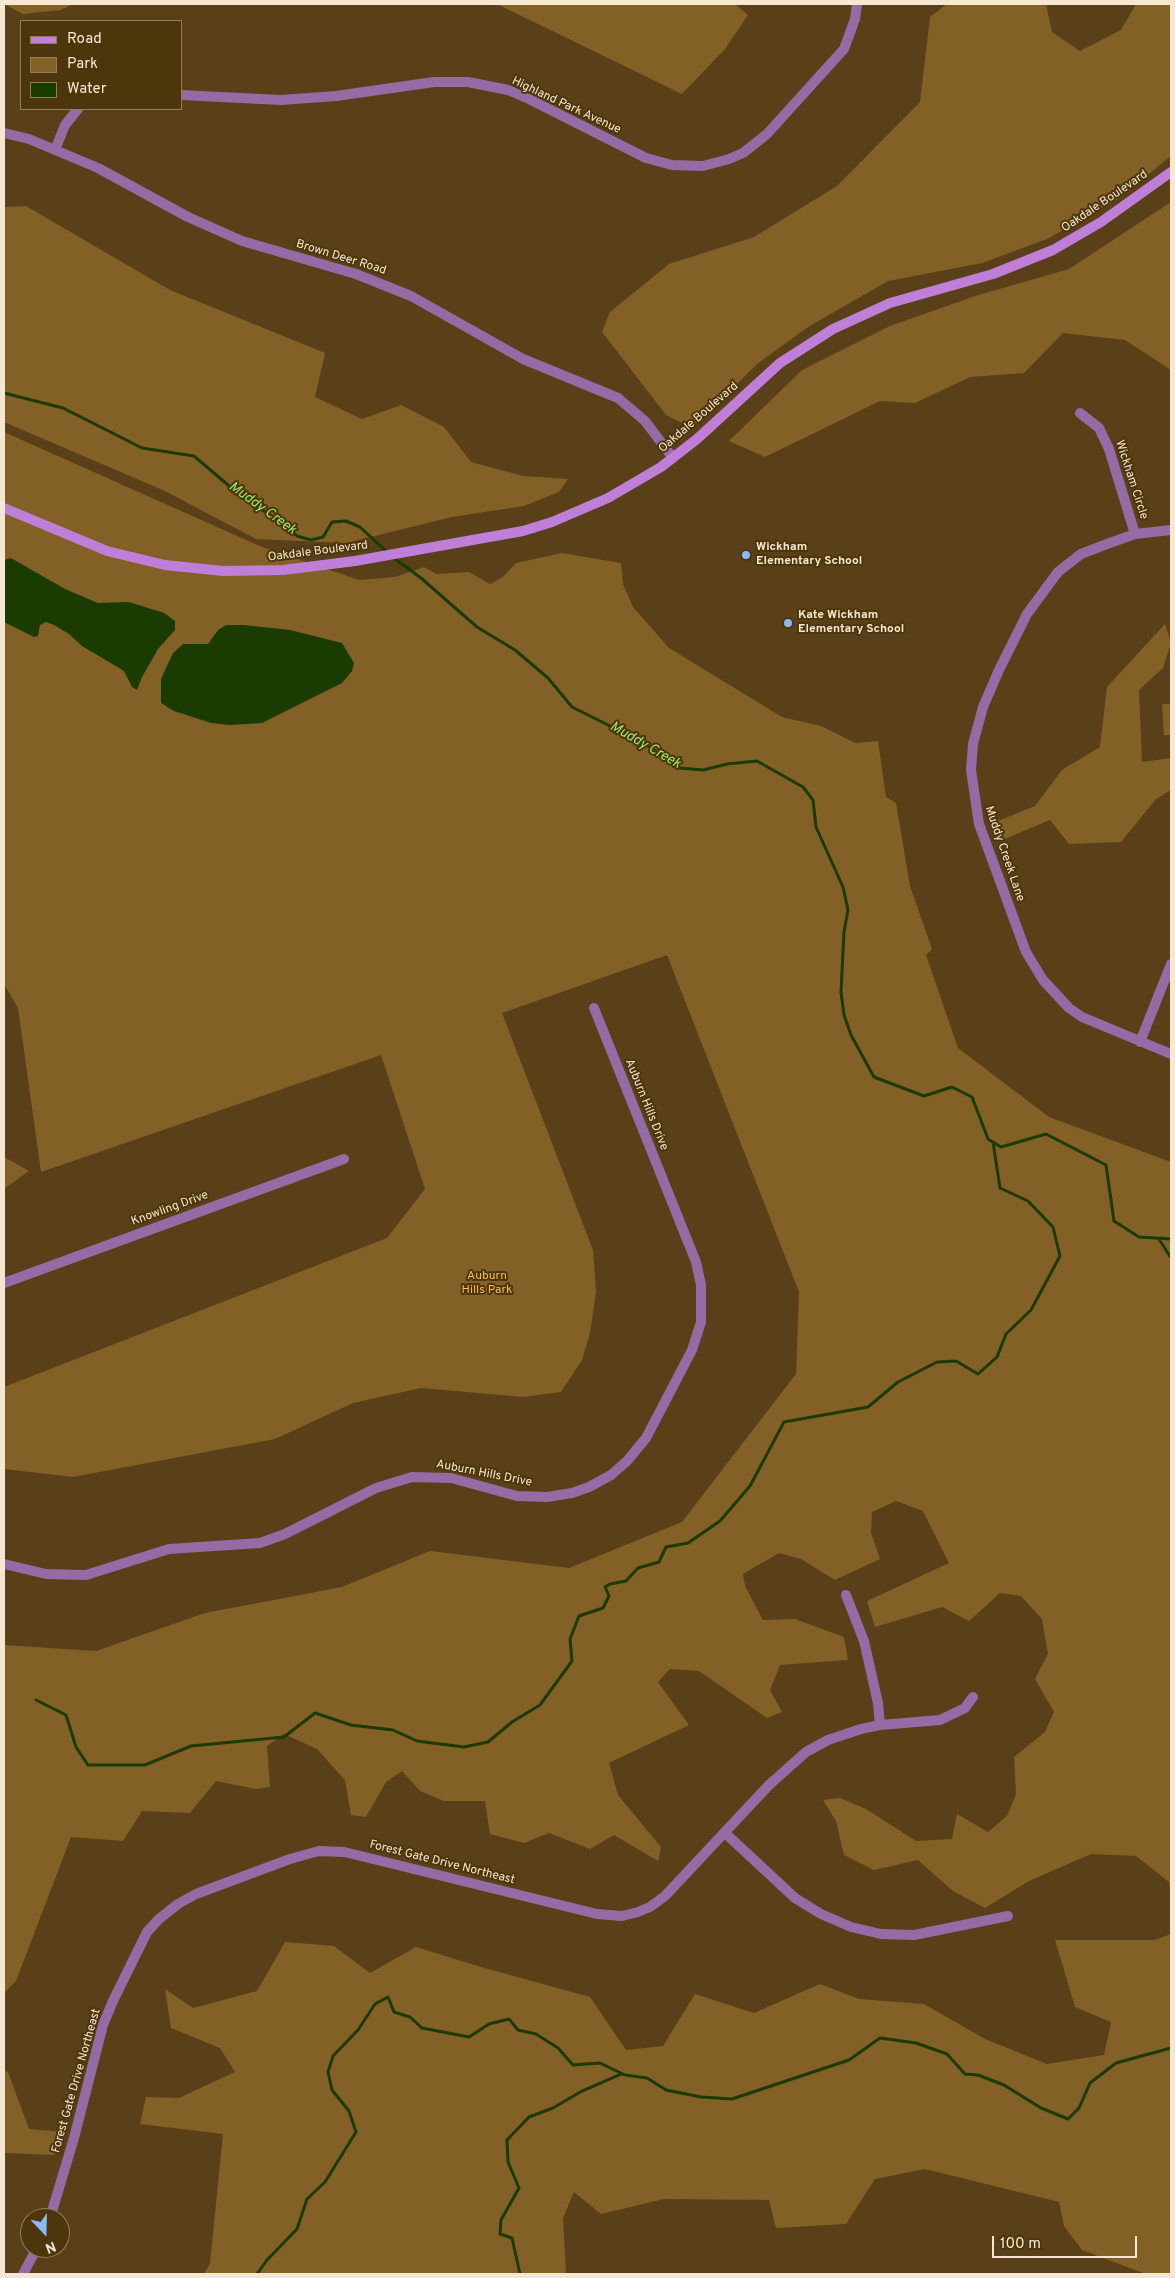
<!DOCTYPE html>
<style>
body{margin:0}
#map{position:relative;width:1175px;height:2278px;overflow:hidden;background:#594018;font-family:Overpass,sans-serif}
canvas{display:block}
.frame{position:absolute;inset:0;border:5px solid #f6e7d2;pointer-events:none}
.legend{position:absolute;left:20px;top:20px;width:162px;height:90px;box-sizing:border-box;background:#4e360c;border:1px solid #917d5b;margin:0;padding:6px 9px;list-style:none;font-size:15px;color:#f6e7d2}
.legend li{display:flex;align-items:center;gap:10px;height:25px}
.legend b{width:25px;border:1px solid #917d5b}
.north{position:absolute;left:20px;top:2208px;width:50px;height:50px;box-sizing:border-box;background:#4e360c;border:1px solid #917d5b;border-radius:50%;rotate:159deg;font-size:14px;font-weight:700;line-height:20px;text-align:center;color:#f6e7d2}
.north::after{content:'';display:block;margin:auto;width:18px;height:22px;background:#89bafc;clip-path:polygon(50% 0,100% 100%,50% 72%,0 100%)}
.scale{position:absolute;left:992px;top:2236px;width:145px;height:22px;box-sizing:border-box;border:2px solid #f6e7d2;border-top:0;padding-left:6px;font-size:15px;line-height:18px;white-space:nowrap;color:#f6e7d2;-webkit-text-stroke:4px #4e360c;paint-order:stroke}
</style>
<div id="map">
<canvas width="1175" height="2278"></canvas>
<div class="frame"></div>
<ul class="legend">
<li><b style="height:6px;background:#bf7ed8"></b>Road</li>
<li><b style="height:14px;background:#836026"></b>Park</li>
<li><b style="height:14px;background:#1a3c03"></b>Water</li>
</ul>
<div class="north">N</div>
<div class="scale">100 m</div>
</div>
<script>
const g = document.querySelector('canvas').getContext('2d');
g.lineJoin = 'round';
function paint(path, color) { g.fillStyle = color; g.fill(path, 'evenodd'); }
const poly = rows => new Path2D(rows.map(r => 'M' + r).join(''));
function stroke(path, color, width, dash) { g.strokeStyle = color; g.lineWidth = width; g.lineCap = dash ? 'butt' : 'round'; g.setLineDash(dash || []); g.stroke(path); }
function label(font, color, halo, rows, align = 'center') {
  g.font = font + ' Overpass,sans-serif'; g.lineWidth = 4; g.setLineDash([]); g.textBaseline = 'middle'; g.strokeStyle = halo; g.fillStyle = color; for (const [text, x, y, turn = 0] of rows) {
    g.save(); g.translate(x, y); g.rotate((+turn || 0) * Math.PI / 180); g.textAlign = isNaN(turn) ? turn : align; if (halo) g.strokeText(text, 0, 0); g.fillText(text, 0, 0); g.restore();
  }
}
paint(poly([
 [4,4,74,4,60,10,23,14],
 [488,4,735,4,748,15,725,49,682,94,501,6],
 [947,4,1046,4,1052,32,1080,51,1121,30,1136,4,1171,4,1171,156,1118,199,1047,239,982,263,888,281,808,327,757,364,692,428,666,415,602,332,610,312,669,264,754,237,837,186,920,102,930,17],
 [1171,202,1171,370,1125,340,1063,333,1024,373,970,377,915,403,880,401,765,457,729,441,802,370,890,326,975,296,1069,269],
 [26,206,170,290,325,353,315,397,362,419,401,405,444,427,471,462,523,476,568,479,559,492,524,506,452,517,346,543,256,539,165,491,4,422,4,207],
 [4,432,262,547,359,580,395,577,424,567,436,574,469,572,490,584,503,577,516,563,562,553,621,563,623,584,633,607,669,648,782,717,821,726,855,743,878,741,886,797,896,803,910,886,932,949,926,955,958,1048,1049,1117,1171,1162,1171,1901,1169,1882,1136,1856,1091,1854,1029,1881,985,1908,953,1891,918,1860,874,1870,844,1855,836,1821,823,1800,840,1798,866,1809,916,1841,952,1839,957,1814,988,1832,1007,1816,1016,1794,1014,1757,1045,1732,1054,1712,1035,1679,1048,1654,1042,1619,1021,1596,1000,1593,969,1621,942,1607,875,1627,867,1601,949,1563,923,1511,896,1501,872,1512,871,1533,880,1559,835,1580,801,1559,779,1553,743,1574,745,1586,763,1620,795,1619,844,1637,848,1660,780,1665,770,1690,782,1712,767,1718,699,1671,670,1669,658,1682,689,1725,609,1763,618,1795,661,1847,658,1861,614,1835,590,1849,549,1833,524,1843,490,1834,485,1801,444,1801,420,1791,402,1771,386,1782,366,1817,351,1815,345,1780,317,1749,284,1734,267,1746,270,1787,256,1789,216,1781,190,1813,142,1811,123,1841,71,1837,16,1981,4,1993,4,1645,96,1651,205,1613,342,1587,430,1551,569,1568,682,1522,796,1374,799,1292,667,955,502,1013,593,1250,596,1292,590,1333,582,1360,561,1392,523,1397,421,1388,353,1403,275,1439,73,1477,4,1469,4,1387,387,1238,425,1189,381,1055,41,1172,18,1008,4,984],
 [1165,624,1171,643,1163,668,1139,690,1142,762,1171,758,1171,790,1156,799,1121,842,1069,844,1050,820,1002,840,998,821,1035,806,1062,770,1100,747,1107,687],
 [1162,704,1171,704,1171,735,1164,735],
 [4,1157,29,1171,4,1189],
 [1171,1934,1171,2274,1146,2274,1082,2250,1064,2226,1059,2202,925,2169,875,2179,846,2224,776,2228,769,2200,664,2199,601,2214,574,2192,563,2218,566,2274,204,2274,210,2263,223,2134,140,2124,146,2097,179,2098,235,2072,220,2048,171,2028,165,1989,193,2008,257,1991,285,1942,334,1946,370,1973,416,1947,481,1967,590,1997,626,2050,663,2046,695,1994,754,2013,820,1984,859,1999,924,2004,985,2039,1047,2064,1104,2055,1111,2022,1075,2007,1055,1940,1155,1940],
 [4,2071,8,2072,29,2129,64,2132,54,2155,4,2153]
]), '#836026');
paint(poly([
 [11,558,65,589,98,603,129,602,164,613,175,621,175,630,158,649,142,677,137,690,132,687,124,671,82,646,69,634,54,625,46,622,40,625,38,636,34,637,4,622,4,560],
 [226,625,244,625,290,630,342,643,354,663,352,671,342,683,262,723,229,725,211,723,174,711,161,703,161,679,173,653,183,644,208,644,218,630]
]), '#1a3c03');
stroke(poly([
 [4,393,63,408,142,448,194,456,241,496,285,525,297,536,311,540,323,537,332,522,346,521,360,527,387,552],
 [394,558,421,578,477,627,515,650,548,678,572,707,642,742,680,768,703,770,727,764,757,761,803,787,813,800,816,827,843,887,848,910,844,932,841,992,844,1015,851,1035,874,1077,924,1096,952,1087,972,1097,988,1139,1001,1147,1046,1134,1106,1165,1114,1221,1139,1237,1171,1239],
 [1159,1239,1171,1258],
 [36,1700,66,1715,76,1747,88,1765,145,1765,191,1746,284,1737,315,1713,351,1725,393,1730,417,1741,464,1747,488,1742,512,1722,540,1705,572,1661,570,1639,579,1616,603,1608,609,1596,605,1587,610,1584,626,1581,638,1568,659,1562,666,1547,688,1543,720,1521,750,1486,784,1422,868,1407,898,1382,937,1362,956,1361,978,1374,997,1357,1006,1334,1031,1310,1060,1256,1053,1227,1028,1201,1000,1188,993,1142],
 [257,2274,267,2260,297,2229,307,2199,325,2182,356,2132,349,2111,332,2090,328,2072,333,2056,358,2030,375,2004,388,1997,394,2012,410,2017,422,2028,469,2037,489,2024,509,2019,518,2030,536,2034,558,2048,573,2065,600,2063,625,2075,647,2078,666,2090,701,2097,732,2099,849,2060,880,2038,916,2043,947,2054,965,2074,978,2075,1004,2085,1041,2108,1068,2119,1079,2108,1090,2083,1116,2063,1171,2048],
 [520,2274,512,2238,500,2234,501,2220,519,2188,508,2162,507,2140,529,2117,553,2108,582,2091,621,2074]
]), '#1a3c03', 3);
stroke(poly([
 [181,95,281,100,336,96,434,82,468,82,508,90,529,99,646,158,672,165,703,166,729,159,743,153,767,134,844,49,855,19,857,4],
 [4,133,29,139,98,168,188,217,242,241,356,274,411,296,523,359,618,398,645,421,673,458],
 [55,150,65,125,78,109],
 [1080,413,1099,428,1109,449,1135,534],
 [1171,530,1135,534,1107,544,1081,554,1058,572,1027,614,999,670,983,707,973,744,971,770,979,824,1026,952,1043,980,1069,1008,1082,1017,1171,1054],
 [1140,1042,1171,964],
 [4,1283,344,1159],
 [4,1564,46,1574,86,1575,169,1549,260,1543,285,1534,376,1488,412,1477,451,1478,517,1496,547,1497,572,1493,589,1487,611,1475,627,1461,646,1438,692,1350,701,1322,701,1285,696,1262,594,1008],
 [846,1595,864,1641,878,1703,880,1725],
 [725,1833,795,1898,821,1914,851,1927,881,1934,914,1935,1008,1916],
 [50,2218,74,2138,103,2025,113,2001,147,1932,159,1919,178,1904,196,1894,290,1859,319,1851,344,1852,369,1858,597,1914,622,1916,638,1912,650,1907,665,1896,769,1785,806,1752,828,1740,861,1729,880,1725,940,1720,965,1708,973,1697],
 [23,2274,37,2248]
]), '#946ba4', 10);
stroke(poly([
 [4,508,107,551,165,565,223,571,283,570,355,561,523,531,552,522,608,498,661,467,697,439,780,363,833,329,890,303,993,274,1053,250,1101,222,1171,172]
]), '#bf7ed8', 10);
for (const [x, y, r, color] of [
 [746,555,5,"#89bafc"],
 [788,623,5,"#89bafc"]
]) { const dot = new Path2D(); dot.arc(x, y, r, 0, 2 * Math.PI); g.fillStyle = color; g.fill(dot); stroke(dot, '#4e360c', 2); }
label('12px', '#f6e7d2', '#4e360c', [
 ["Highland Park Avenue",566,106,25],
 ["Oakdale Boulevard",1105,202,-34],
 ["Brown Deer Road",341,258,17],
 ["Oakdale Boulevard",699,418,-41],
 ["Wickham Circle",1131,480,72],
 ["Oakdale Boulevard",318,552,-7],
 ["Muddy Creek Lane",1004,854,71],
 ["Auburn Hills Drive",646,1105,68],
 ["Knowling Drive",170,1209,-20],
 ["Auburn Hills Drive",484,1474,11],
 ["Forest Gate Drive Northeast",442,1863,14],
 ["Forest Gate Drive Northeast",77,2081,-74]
]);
label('bold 12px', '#f6e7d2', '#4e360c', [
 ["Wickham",756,548],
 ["Elementary School",756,562],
 ["Kate Wickham",798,616],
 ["Elementary School",798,630]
], 'left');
label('12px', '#feba4b', '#4e360c', [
 ["Auburn",487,1277],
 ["Hills Park",487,1291]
]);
label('italic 14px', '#98ed6d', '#4e360c', [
 ["Muddy Creek",262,509,36],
 ["Muddy Creek",645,746,30]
]);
</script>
